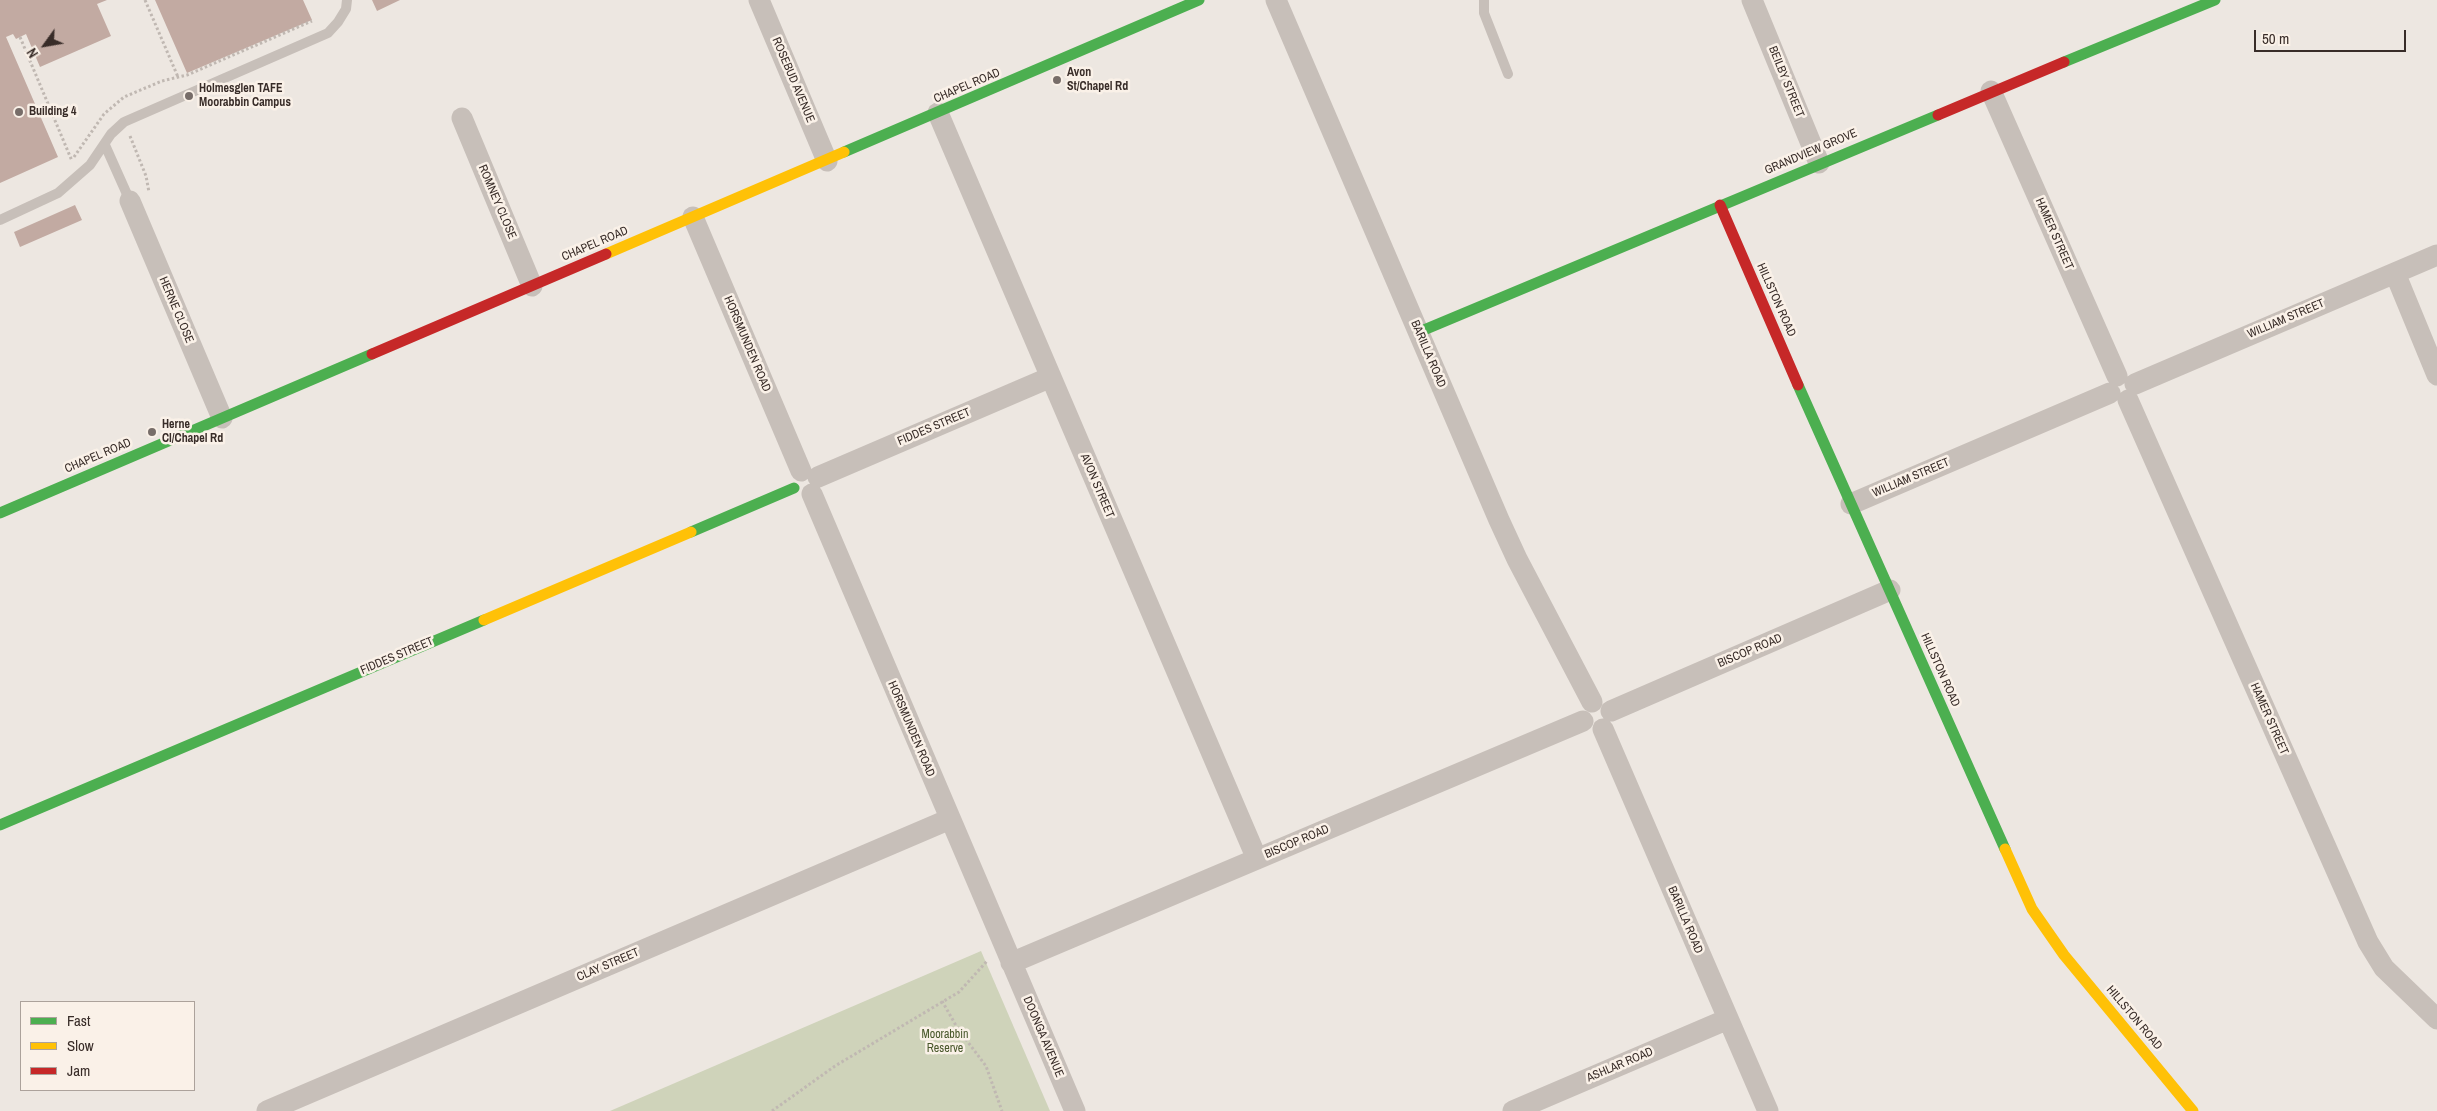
<!DOCTYPE html>
<style>
body{margin:0}
#map{position:relative;width:2437px;height:1111px;overflow:hidden;background:#ede7e1;font-family:"Archivo Narrow",sans-serif}
canvas{display:block}
.legend{position:absolute;left:20px;top:1001px;width:175px;height:90px;box-sizing:border-box;background:#faf1e8;border:1px solid #aca29b;margin:0;padding:6px 9px;list-style:none;font-size:15px;color:#382c28}
.legend li{display:flex;align-items:center;gap:10px;height:25px}
.legend b{width:25px;border:1px solid #aca29b}
.north{position:absolute;left:20px;top:20px;width:50px;height:50px;-webkit-text-stroke:4px #faf1e8;paint-order:stroke;rotate:238deg;font-size:14px;font-weight:700;line-height:20px;text-align:center;color:#382c28}
.north::after{content:'';display:block;margin:auto;width:18px;height:22px;background:#382c28;clip-path:polygon(50% 0,100% 100%,50% 72%,0 100%)}
.scale{position:absolute;left:2254px;top:30px;width:152px;height:22px;box-sizing:border-box;border:2px solid #382c28;border-top:0;padding-left:6px;font-size:15px;line-height:18px;white-space:nowrap;color:#382c28;-webkit-text-stroke:4px #faf1e8;paint-order:stroke}
</style>
<div id="map">
<canvas width="2437" height="1111"></canvas>
<ul class="legend">
<li><b style="height:6px;background:#4caf50"></b>Fast</li>
<li><b style="height:6px;background:#ffc107"></b>Slow</li>
<li><b style="height:6px;background:#c62828"></b>Jam</li>
</ul>
<div class="north">N</div>
<div class="scale">50 m</div>
</div>
<script>
const g = document.querySelector('canvas').getContext('2d');
g.lineJoin = 'round';
function paint(path, color) { g.fillStyle = color; g.fill(path, 'evenodd'); }
const poly = rows => new Path2D(rows.map(r => 'M' + r).join(''));
function stroke(path, color, width, dash) { g.strokeStyle = color; g.lineWidth = width; g.lineCap = dash ? 'butt' : 'round'; g.setLineDash(dash || []); g.stroke(path); }
function label(font, color, halo, rows, align = 'center') {
  g.font = font + ' "Archivo Narrow",sans-serif'; g.lineWidth = 5; g.setLineDash([]); g.textBaseline = 'middle'; g.strokeStyle = halo; g.fillStyle = color; for (const [text, x, y, turn = 0] of rows) {
    g.save(); g.translate(x, y); g.rotate((+turn || 0) * Math.PI / 180); g.textAlign = isNaN(turn) ? turn : align; if (halo) g.strokeText(text, 0, 0); g.fillText(text, 0, 0); g.restore();
  }
}
paint(poly([
 [981,951,1050,1111,610,1111]
]), '#cfd3ba');
paint(poly([
 [0,0,107,0,97,4,111,36,40,67,26,34,16,39,13,34,6,37,58,157,0,183],
 [155,0,303,0,312,20,187,73],
 [372,0,400,0,377,11],
 [75,205,82,220,20,247,14,232]
]), '#c2aaa2');
stroke(poly([
 [145,0,178,77],
 [20,37,72,161],
 [130,136,146,176,149,192],
 [74,157,104,114,124,97,162,81,187,75,312,21],
 [942,1001,958,1029,986,1066,1002,1111],
 [772,1111,835,1066,959,992,988,960]
]), '#c0b8b2', 3, [2.5, 2.5]);
stroke(poly([
 [1484,0,1484,13,1508,74],
 [105,145,130,201],
 [0,220,58,193,90,165,111,134,124,122,328,33,338,22,346,9,347,0]
]), '#c7bfb9', 10);
stroke(poly([
 [759,0,827,161],
 [1276,0,1499,520,1517,559,1592,702],
 [1752,0,1819,163],
 [1991,91,2117,376],
 [938,113,1257,859],
 [462,118,532,286],
 [130,201,222,418],
 [693,217,801,471],
 [2395,273,2437,375],
 [2135,384,2437,255],
 [2128,400,2368,942,2384,968,2437,1019],
 [818,477,1051,377],
 [812,494,1075,1111],
 [1851,504,2110,393],
 [1611,711,1890,590],
 [1603,729,1768,1111],
 [1011,963,1583,721],
 [267,1111,950,819],
 [1513,1111,1728,1019]
]), '#c7bfb9', 21);
stroke(poly([
 [2064,62,2215,0],
 [844,152,1199,0],
 [1419,332,1938,115],
 [1798,385,2005,849],
 [0,513,372,354],
 [691,532,794,488],
 [0,825,484,620]
]), '#4caf50', 11);
stroke(poly([
 [606,254,844,152],
 [484,620,691,532],
 [2005,849,2032,909,2064,955,2193,1111]
]), '#ffc107', 11);
stroke(poly([
 [1938,115,2064,62],
 [1720,205,1798,385],
 [372,354,606,254]
]), '#c62828', 11);
for (const [x, y, r, color] of [
 [1057,80,5,"#776d69"],
 [189,96,5,"#776d69"],
 [19,112,5,"#776d69"],
 [152,432,5,"#776d69"]
]) { const dot = new Path2D(); dot.arc(x, y, r, 0, 2 * Math.PI); g.fillStyle = color; g.fill(dot); stroke(dot, '#faf1e8', 2); }
label('bold 12px', '#382c28', '#faf1e8', [
 ["Avon",1067,73],
 ["St/Chapel Rd",1067,87],
 ["Holmesglen TAFE",199,89],
 ["Moorabbin Campus",199,103],
 ["Building 4",29,112],
 ["Herne",162,425],
 ["Cl/Chapel Rd",162,439]
], 'left');
label('12px', '#382c28', '#faf1e8', [
 ["ROSEBUD AVENUE",793,80,67],
 ["BEILBY STREET",1786,82,68],
 ["CHAPEL ROAD",967,86,-23],
 ["GRANDVIEW GROVE",1811,152,-23],
 ["ROMNEY CLOSE",497,202,67],
 ["HAMER STREET",2054,234,66],
 ["CHAPEL ROAD",595,244,-23],
 ["HILLSTON ROAD",1776,300,66],
 ["HERNE CLOSE",176,310,67],
 ["WILLIAM STREET",2286,319,-23],
 ["HORSMUNDEN ROAD",747,344,67],
 ["BARILLA ROAD",1428,354,67],
 ["FIDDES STREET",934,427,-23],
 ["CHAPEL ROAD",98,456,-23],
 ["WILLIAM STREET",1911,478,-23],
 ["AVON STREET",1097,486,67],
 ["BISCOP ROAD",1750,651,-23],
 ["FIDDES STREET",397,656,-23],
 ["HILLSTON ROAD",1940,670,66],
 ["HAMER STREET",2269,719,66],
 ["HORSMUNDEN ROAD",911,729,67],
 ["BISCOP ROAD",1297,842,-23],
 ["BARILLA ROAD",1685,920,67],
 ["CLAY STREET",608,965,-23],
 ["HILLSTON ROAD",2134,1018,50],
 ["DOONGA AVENUE",1043,1037,67],
 ["ASHLAR ROAD",1620,1065,-23]
]);
label('12px', '#48572a', '#faf1e8', [
 ["Moorabbin",945,1035],
 ["Reserve",945,1049]
]);
</script>
